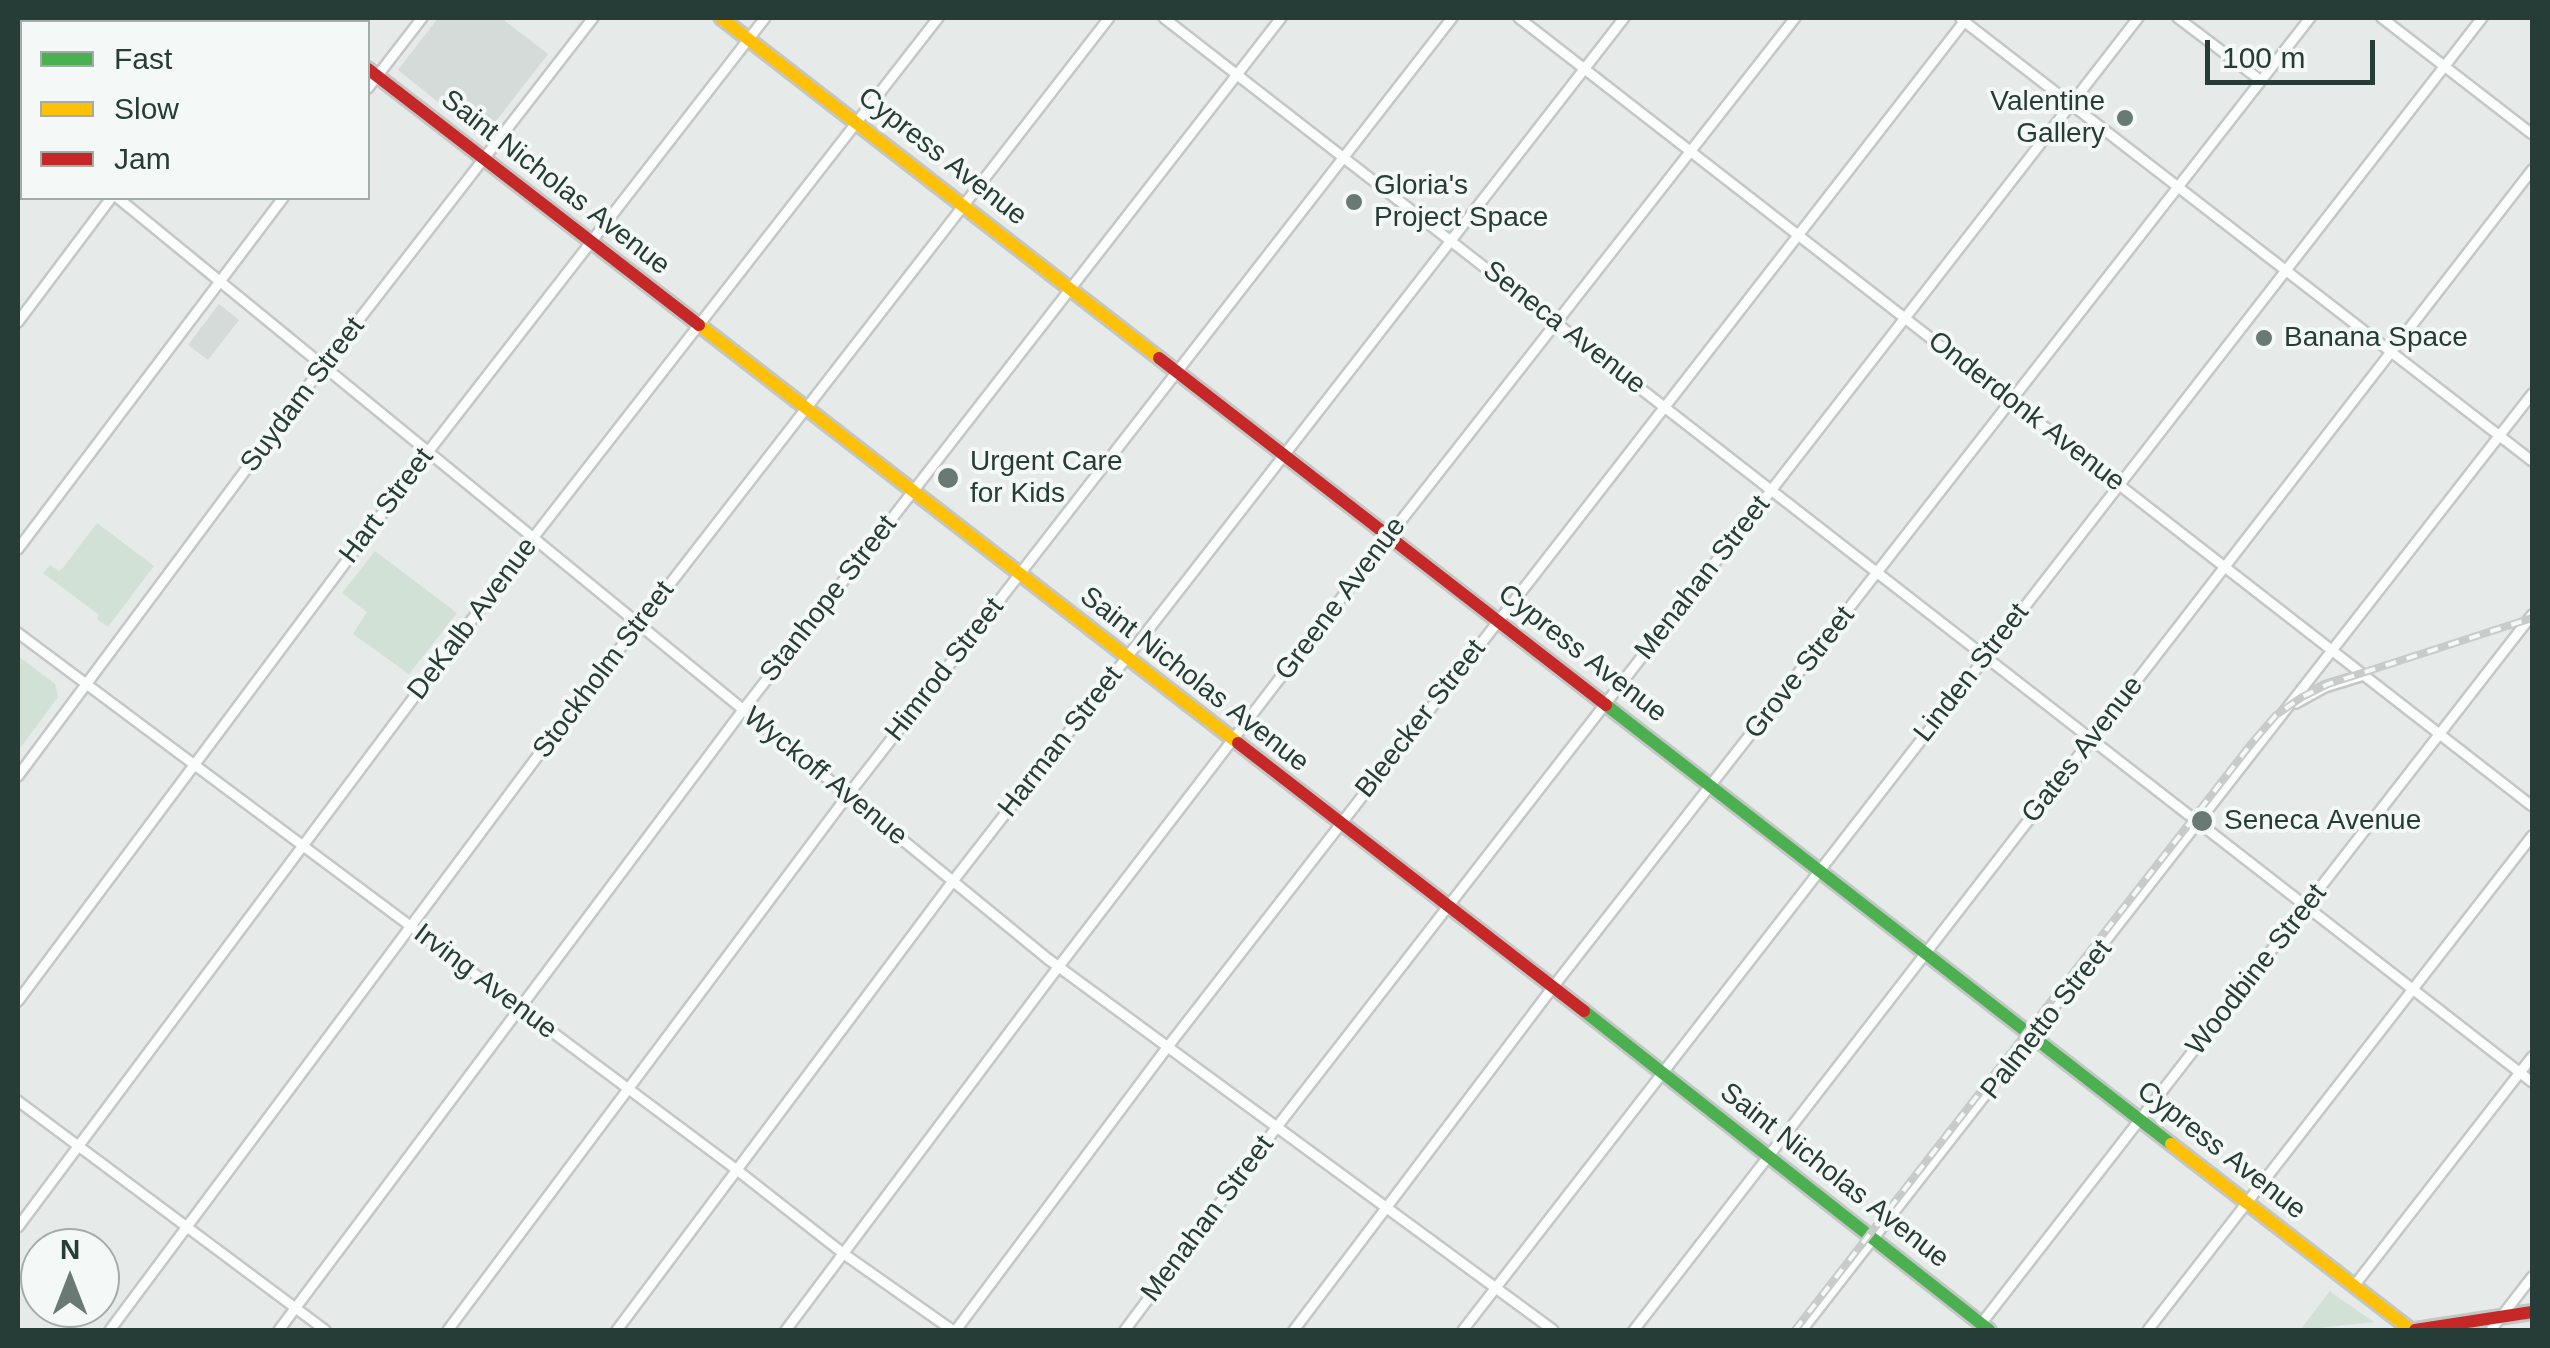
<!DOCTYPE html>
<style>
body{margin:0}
#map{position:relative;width:2550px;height:1348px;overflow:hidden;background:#e6eae8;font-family:Helvetica,sans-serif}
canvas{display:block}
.frame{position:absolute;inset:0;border:20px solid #263c36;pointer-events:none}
.legend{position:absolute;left:20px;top:20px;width:350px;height:180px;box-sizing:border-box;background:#f4f9f7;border:2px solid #a2adaa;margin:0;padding:12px 18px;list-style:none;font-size:30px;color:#263c36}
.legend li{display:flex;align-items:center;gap:20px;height:50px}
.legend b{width:50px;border:2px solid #a2adaa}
.north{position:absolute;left:20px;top:1228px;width:100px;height:100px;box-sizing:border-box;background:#f4f9f7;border:2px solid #a2adaa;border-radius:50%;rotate:0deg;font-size:28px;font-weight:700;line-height:40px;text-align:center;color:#263c36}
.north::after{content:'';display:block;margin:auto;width:35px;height:45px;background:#697974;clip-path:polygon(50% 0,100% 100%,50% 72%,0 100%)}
.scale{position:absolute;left:2205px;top:40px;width:170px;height:45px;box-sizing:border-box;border:5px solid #263c36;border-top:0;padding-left:12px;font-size:30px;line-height:35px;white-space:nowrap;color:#263c36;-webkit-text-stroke:8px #f4f9f7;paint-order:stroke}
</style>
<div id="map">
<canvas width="2550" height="1348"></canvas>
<div class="frame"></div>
<ul class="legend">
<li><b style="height:12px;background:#4caf50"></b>Fast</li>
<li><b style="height:12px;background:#ffc107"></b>Slow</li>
<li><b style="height:12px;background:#c62828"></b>Jam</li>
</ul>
<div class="north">N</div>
<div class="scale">100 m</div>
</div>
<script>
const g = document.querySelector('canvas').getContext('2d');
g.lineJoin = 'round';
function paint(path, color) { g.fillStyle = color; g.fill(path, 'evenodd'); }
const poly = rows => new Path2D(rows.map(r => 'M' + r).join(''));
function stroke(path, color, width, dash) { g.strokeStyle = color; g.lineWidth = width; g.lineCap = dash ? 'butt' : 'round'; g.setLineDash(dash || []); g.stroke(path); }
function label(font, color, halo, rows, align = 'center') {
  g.font = font + ' Helvetica,sans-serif'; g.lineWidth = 8; g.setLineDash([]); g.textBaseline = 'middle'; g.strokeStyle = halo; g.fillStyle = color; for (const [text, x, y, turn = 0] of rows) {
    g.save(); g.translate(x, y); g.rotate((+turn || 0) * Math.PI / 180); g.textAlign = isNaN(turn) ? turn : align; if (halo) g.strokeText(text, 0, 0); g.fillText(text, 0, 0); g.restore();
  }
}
paint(poly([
 [438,18,501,18,548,54,483,138,398,70],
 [219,304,239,320,208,360,188,345]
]), '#d5dbd8');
paint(poly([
 [97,523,154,566,108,627,97,619,99,615,43,573,50,565,59,571,63,568],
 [375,551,457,613,409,674,353,634,367,612,342,593],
 [18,656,55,684,58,697,18,751],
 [2330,1291,2332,1293,2374,1322,2300,1330]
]), '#d1e1d6');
const street = poly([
 [301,18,308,22],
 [1164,18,2532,1082],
 [1519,18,2532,806],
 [2178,18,2260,80],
 [2382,18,2532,134],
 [1961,19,2532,461],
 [75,22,79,18],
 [248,22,252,18],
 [368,88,422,18],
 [18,97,22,90],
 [18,115,22,119],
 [118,198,1048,959,1553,1330],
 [18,322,111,198],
 [18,549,283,198],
 [18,633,737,1170,844,1254,952,1330],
 [2296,703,2325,687,2364,675],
 [18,776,323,366,593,18],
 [18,1001,428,452,765,18],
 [18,1101,325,1330],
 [18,1227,533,538,938,18],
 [2354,1286,2532,1057],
 [1981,1324,2532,615],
 [110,1330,566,718,1109,18],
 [279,1330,743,710,1281,18],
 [448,1330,848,795,1452,18],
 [617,1330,953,881,1624,18],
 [786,1330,1050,978,1389,536,1795,18],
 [956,1330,1166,1049,1967,18],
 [1125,1330,1276,1128,2138,18],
 [1294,1330,1553,987,2310,18],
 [1463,1330,2482,18],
 [1634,1330,2532,170],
 [1802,1330,2532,394],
 [2148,1330,2532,836],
 [2491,1330,2532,1277]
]);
const fast = poly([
 [1606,705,2171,1144],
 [1584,1011,1989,1330]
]);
const slow = poly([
 [721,18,1159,358],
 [699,325,1238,743],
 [2171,1144,2411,1330]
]);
const jam = poly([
 [368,69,699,325],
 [1159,358,1606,705],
 [1238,743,1584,1011],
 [2415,1330,2532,1312]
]);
stroke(street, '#c3c7c5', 14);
stroke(fast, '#c2c7c5', 18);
stroke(slow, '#c2c7c5', 18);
stroke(jam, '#c2c7c5', 18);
stroke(street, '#fbfcfc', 9);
stroke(fast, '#4caf50', 12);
stroke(slow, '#ffc107', 12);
stroke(jam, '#c62828', 12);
const rail = poly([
 [1795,1330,2251,744,2276,715,2302,697,2328,684,2532,618]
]);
stroke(rail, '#c7cbca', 8);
stroke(rail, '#f4f9f7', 4, [11]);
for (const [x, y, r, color] of [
 [2125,118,10,"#697974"],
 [1354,202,10,"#697974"],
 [2264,338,10,"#697974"],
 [948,478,12,"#697974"],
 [2202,821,12,"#697974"]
]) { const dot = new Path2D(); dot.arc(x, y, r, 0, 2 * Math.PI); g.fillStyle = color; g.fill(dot); stroke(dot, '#f4f9f7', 4); }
label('28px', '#263c36', '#f4f9f7', [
 ["Valentine",2105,102,"right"],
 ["Gallery",2105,134,"right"],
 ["Gloria's",1374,186],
 ["Project Space",1374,218],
 ["Banana Space",2284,338],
 ["Urgent Care",970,462],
 ["for Kids",970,494],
 ["Seneca Avenue",2224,821]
], 'left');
label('28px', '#263c36', '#f4f9f7', [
 ["Cypress Avenue",942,157,38],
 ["Saint Nicholas Avenue",555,183,38],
 ["Seneca Avenue",1564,328,38],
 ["Suydam Street",303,395,-53],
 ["Onderdonk Avenue",2026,412,38],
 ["Hart Street",387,506,-53],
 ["Menahan Street",1703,578,-52],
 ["Stanhope Street",829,599,-52],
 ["Greene Avenue",1341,599,-53],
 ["DeKalb Avenue",473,619,-53],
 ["Cypress Avenue",1582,654,38],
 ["Stockholm Street",604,670,-53],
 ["Himrod Street",945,670,-52],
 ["Grove Street",1800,673,-52],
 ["Linden Street",1972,673,-52],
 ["Saint Nicholas Avenue",1194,680,38],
 ["Bleecker Street",1421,719,-52],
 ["Harman Street",1061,742,-52],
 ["Gates Avenue",2083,750,-52],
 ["Wyckoff Avenue",825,777,39],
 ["Woodbine Street",2257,970,-52],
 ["Irving Avenue",485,982,37],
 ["Palmetto Street",2047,1020,-52],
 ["Cypress Avenue",2221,1151,38],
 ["Saint Nicholas Avenue",1834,1176,38],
 ["Menahan Street",1208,1219,-53]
]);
</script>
